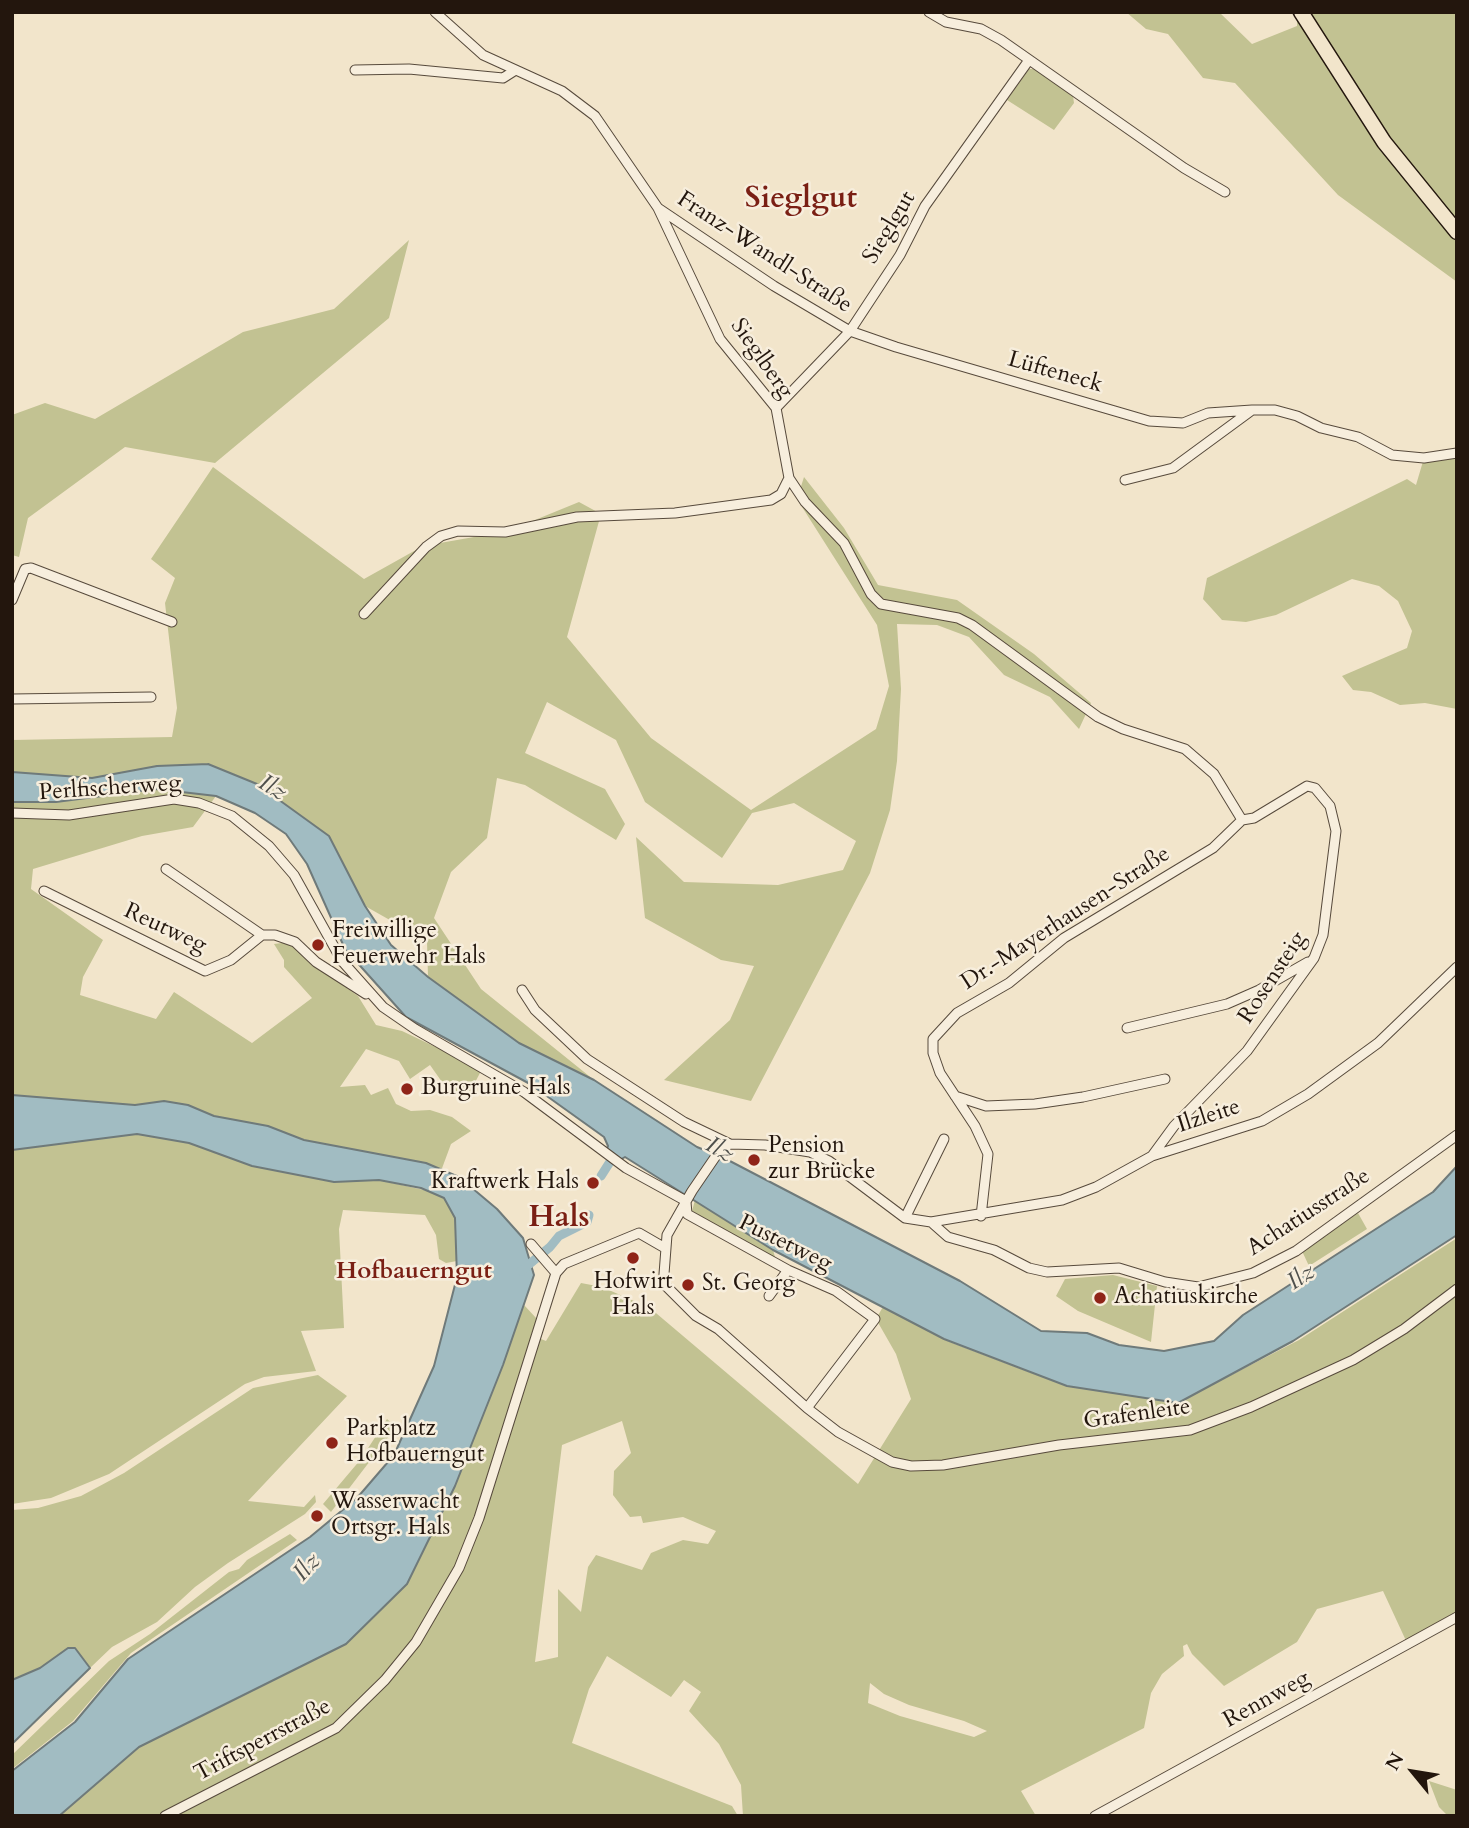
<!DOCTYPE html>
<meta charset="utf-8">
<style>
body{margin:0}
#map{position:relative;width:1469px;height:1828px;overflow:hidden;background:#f2e5cb;font-family:Cardo,serif}
canvas{display:block}
.frame{position:absolute;inset:0;border:14px solid #23160d;pointer-events:none}
.north{position:absolute;left:1378px;top:1737px;width:70px;height:70px;-webkit-text-stroke:5px #f7eedd;paint-order:stroke;rotate:300deg;font-size:19px;font-weight:700;line-height:28px;text-align:center;color:#23160d}
.north::after{content:'';display:block;margin:auto;width:24px;height:32px;background:#23160d;clip-path:polygon(50% 0,100% 100%,50% 72%,0 100%)}
</style>
<div id="map">
<canvas width="1469" height="1828"></canvas>
<div class="frame"></div>
<div class="north">N</div>
</div>
<script>
const g = document.querySelector('canvas').getContext('2d');
g.lineJoin = 'round';
function paint(path, color) { g.fillStyle = color; g.fill(path, 'evenodd'); }
const poly = rows => new Path2D(rows.map(r => 'M' + r).join(''));
function stroke(path, color, width, dash) { g.strokeStyle = color; g.lineWidth = width; g.lineCap = dash ? 'butt' : 'round'; g.setLineDash(dash || []); g.stroke(path); }
function label(font, color, halo, rows, align = 'center') {
  g.font = font + ' Cardo,serif'; g.lineWidth = 5; g.setLineDash([]); g.textBaseline = 'middle'; g.strokeStyle = halo; g.fillStyle = color; for (const [text, x, y, turn = 0] of rows) {
    g.save(); g.translate(x, y); g.rotate((+turn || 0) * Math.PI / 180); g.textAlign = isNaN(turn) ? turn : align; if (halo) g.strokeText(text, 0, 0); g.fillText(text, 0, 0); g.restore();
  }
}
paint(poly([
 [1126,12,1219,12,1252,44,1297,26,1297,12,1457,12,1457,282,1338,195,1235,83,1203,78,1168,34,1146,29],
 [1029,69,1034,69,1073,96,1074,103,1054,130,1007,100],
 [409,240,389,318,215,463,125,447,28,518,19,557,12,555,12,415,45,403,95,419,243,332,334,309],
 [1457,453,1457,709,1425,703,1400,705,1371,692,1353,690,1342,676,1407,648,1412,631,1398,601,1379,586,1352,579,1276,615,1246,622,1222,620,1203,599,1207,578,1407,479,1416,485,1424,458],
 [213,467,364,579,423,546,508,531,579,502,601,514,567,637,651,738,751,810,876,729,889,686,877,625,797,499,804,477,844,528,878,585,957,600,1034,654,1091,703,1079,729,1050,697,1004,675,969,637,937,625,897,624,901,689,897,761,890,810,870,873,751,1101,664,1080,730,1020,754,966,721,960,645,918,636,837,684,882,778,885,843,870,856,841,794,803,752,813,722,858,645,802,616,740,547,702,525,753,605,789,625,824,616,840,525,785,497,778,487,838,451,872,434,918,481,989,594,1080,519,1043,428,977,427,941,365,906,329,836,257,784,157,766,92,778,12,772,12,740,172,737,177,708,165,603,175,578,151,559],
 [156,789,216,796,193,827,142,836,33,869,31,889,103,940,83,977,80,995,156,1019,174,992,252,1043,312,998,284,967,284,960,274,944,289,942,320,969,358,996,376,1025,402,1031,482,1069,467,1098,442,1082,430,1065,410,1079,399,1061,366,1049,340,1087,365,1085,371,1095,388,1088,396,1104,411,1111,430,1110,452,1117,471,1131,451,1144,441,1171,426,1163,304,1140,268,1126,214,1116,188,1105,164,1101,135,1105,12,1095,12,802,56,802],
 [137,1134,189,1143,252,1166,334,1182,379,1180,433,1192,444,1198,455,1217,457,1261,446,1263,439,1259,436,1235,425,1215,343,1210,339,1229,344,1328,301,1331,316,1371,264,1377,245,1384,109,1474,51,1498,12,1504,12,1150],
 [695,1200,773,1250,777,1264,692,1211],
 [1358,1213,1367,1229,1309,1266,1302,1251],
 [1457,1238,1457,1617,1408,1645,1383,1591,1317,1609,1297,1642,1224,1686,1192,1654,1187,1644,1183,1646,1184,1656,1162,1674,1151,1693,1144,1728,1021,1791,1036,1816,743,1816,741,1785,719,1744,689,1711,701,1692,684,1680,671,1697,607,1656,589,1689,572,1743,732,1806,738,1816,59,1816,139,1747,346,1644,407,1584,455,1486,524,1305,537,1319,531,1335,546,1341,581,1283,602,1287,650,1308,858,1484,911,1399,896,1354,876,1319,884,1305,950,1342,1066,1386,1177,1403,1299,1340],
 [622,1421,631,1453,614,1471,613,1495,630,1517,641,1516,643,1523,683,1517,716,1531,708,1544,683,1540,651,1553,642,1570,596,1555,588,1567,581,1612,558,1589,558,1657,535,1662,562,1445],
 [870,1683,884,1694,909,1705,964,1721,987,1731,974,1737,900,1716,868,1703],
 [1113,1275,1157,1286,1151,1342,1078,1311,1056,1296,1065,1279],
 [318,1375,347,1396,248,1501,304,1507,315,1495,316,1502,305,1514,228,1563,195,1587,157,1622,112,1647,90,1668,75,1648,68,1648,40,1668,12,1680,12,1510,38,1508,81,1496,124,1473,253,1388],
 [387,1419,396,1427,331,1512,323,1504,361,1459],
 [290,1534,297,1540,131,1653,73,1721,12,1769,12,1755,109,1661,150,1634,229,1572,239,1569,247,1560],
 [1429,1781,1457,1790,1457,1816,1448,1816,1439,1807]
]), '#c2c292');
const water = poly([
 [208,764,257,784,329,836,365,906,391,945,428,977,519,1043,594,1080,697,1147,726,1159,960,1281,1041,1331,1087,1333,1119,1345,1164,1351,1214,1341,1243,1315,1433,1192,1457,1166,1457,1235,1293,1341,1178,1403,1067,1386,944,1339,773,1250,625,1157,618,1161,605,1153,608,1146,604,1137,530,1084,406,1017,345,949,307,864,286,834,255,813,216,796,156,789,56,802,12,802,12,772,92,778,157,766,208,764],
 [12,1095,135,1105,164,1101,188,1105,214,1116,268,1126,304,1140,426,1163,459,1177,497,1209,523,1238,534,1275,503,1365,455,1486,407,1584,346,1644,139,1747,59,1816,12,1816,12,1771,75,1722,128,1659,310,1537,357,1498,394,1455,434,1366,457,1277,455,1218,444,1198,421,1188,379,1180,334,1182,252,1166,189,1143,137,1134,12,1150,12,1095],
 [68,1648,75,1648,90,1668,12,1744,12,1680,40,1668,68,1648]
]);
paint(water, '#a1bcc2');
stroke(water, '#6f7a7a', 2);
stroke(poly([
 [601,1176,615,1154],
 [521,1271,550,1247,559,1236,587,1222,589,1215]
]), '#a1bcc2', 9);
const street = poly([
 [929,12,946,22,981,29,1001,40,1184,168,1225,192],
 [355,70,409,69,503,78,514,71],
 [658,208,774,286,850,331,896,347,1149,421,1183,423,1208,413,1252,410],
 [776,408,850,331,900,255,925,206,1029,60],
 [789,478,805,502,844,543,871,594,881,604,958,618,972,625,1098,717,1123,729,1185,749,1214,774,1242,820],
 [1125,480,1173,468,1252,410,1275,410,1297,416,1321,428,1358,437,1392,455,1424,458,1457,453],
 [12,600,25,569,31,568,172,622],
 [364,614,426,547,441,536,458,531,505,532,577,517,675,513,771,500,781,494,789,478,776,408,720,339,658,208,595,116,562,91,483,55,435,12],
 [12,699,151,697],
 [12,813,69,815,174,799,199,803,232,816,269,846,294,875,342,961,383,1007,415,1029,524,1092,626,1168,686,1201],
 [166,869,262,935],
 [44,891,205,971,231,960,262,935,275,935,295,942,316,962,366,994],
 [522,990,535,1010,587,1059,684,1122,730,1144,765,1145,810,1152,829,1161,905,1218,931,1222,1062,1200,1096,1187,1152,1156,1262,1121,1308,1094,1378,1043,1457,967],
 [1127,1028,1227,1004,1259,990,1308,962],
 [955,1096,986,1106,1035,1104,1083,1097,1165,1079],
 [730,1144,720,1150,692,1191,667,1235,664,1274,666,1286,696,1316,718,1329,807,1408,838,1432,892,1462,911,1466,943,1465,1059,1445,1190,1430,1251,1407,1353,1360,1404,1329,1457,1289],
 [1152,1156,1174,1126,1247,1051,1314,958,1323,935,1336,831,1330,806,1315,788,1307,786,1254,818,1242,820],
 [686,1202,687,1214,788,1270,836,1291,875,1319,807,1408],
 [981,1216,988,1154,975,1126,940,1073,933,1053,933,1039,957,1013,1009,983,1064,938,1213,848,1242,820],
 [905,1218,944,1139],
 [931,1222,948,1237,994,1250,1029,1268,1047,1272,1119,1268,1165,1282,1198,1287,1253,1273,1296,1251,1457,1135],
 [531,1244,556,1273],
 [769,1296,788,1270],
 [165,1816,336,1728,385,1680,416,1642,459,1568,479,1518,556,1273,564,1264,639,1233,665,1248],
 [1095,1816,1457,1617]
]);
const primary = poly([
 [1301,12,1384,142,1457,232]
]);
stroke(street, '#574a3c', 11);
stroke(primary, '#23160d', 17);
stroke(street, '#f7eedd', 9);
stroke(primary, '#f2e5cb', 14);
for (const [x, y, r, color] of [
 [318,945,7,"#8f2418"],
 [407,1089,7,"#8f2418"],
 [754,1160,7,"#8f2418"],
 [593,1183,7,"#8f2418"],
 [633,1258,7,"#8f2418"],
 [688,1285,7,"#8f2418"],
 [1100,1298,7,"#8f2418"],
 [332,1443,7,"#8f2418"],
 [317,1516,7,"#8f2418"]
]) { const dot = new Path2D(); dot.arc(x, y, r, 0, 2 * Math.PI); g.fillStyle = color; g.fill(dot); stroke(dot, '#f7eedd', 2.5); }
label('23px', '#23160d', '#f7eedd', [
 ["Sieglgut",890,228,-59],
 ["Franz-Wandl-Straße",764,253,33],
 ["Sieglberg",761,359,55],
 ["Lüfteneck",1055,373,16],
 ["Perlfischerweg",110,789,-4],
 ["Dr.-Mayerhausen-Straße",1066,919,-33],
 ["Reutweg",165,929,25],
 ["Rosensteig",1273,978,-57],
 ["Ilzleite",1209,1117,-18],
 ["Achatiusstraße",1309,1213,-33],
 ["Pustetweg",785,1244,26],
 ["Grafenleite",1137,1415,-8],
 ["Rennweg",1267,1700,-29],
 ["Triftsperrstraße",263,1741,-28]
]);
label('23px', '#23160d', '#f7eedd', [
 ["Freiwillige",332,932],
 ["Feuerwehr Hals",332,958],
 ["Burgruine Hals",421,1089],
 ["Pension",768,1147],
 ["zur Brücke",768,1173],
 ["Kraftwerk Hals",579,1183,"right"],
 ["Hofwirt",633,1283,"center"],
 ["Hals",633,1309,"center"],
 ["St. Georg",702,1285],
 ["Achatiuskirche",1114,1298],
 ["Parkplatz",346,1430],
 ["Hofbauerngut",346,1456],
 ["Wasserwacht",331,1503],
 ["Ortsgr. Hals",331,1529]
], 'left');
label('italic 24px', '#4f504c', '#f7eedd', [
 ["Ilz",272,789,31],
 ["Ilz",719,1151,30],
 ["Ilz",1302,1278,-34],
 ["Ilz",308,1568,-48]
]);
label('bold 24px', '#7a1f14', '#f7eedd', [
 ["Hofbauerngut",414,1272]
]);
label('bold 30px', '#7a1f14', '#f7eedd', [
 ["Sieglgut",801,200],
 ["Hals",559,1219]
]);
</script>
